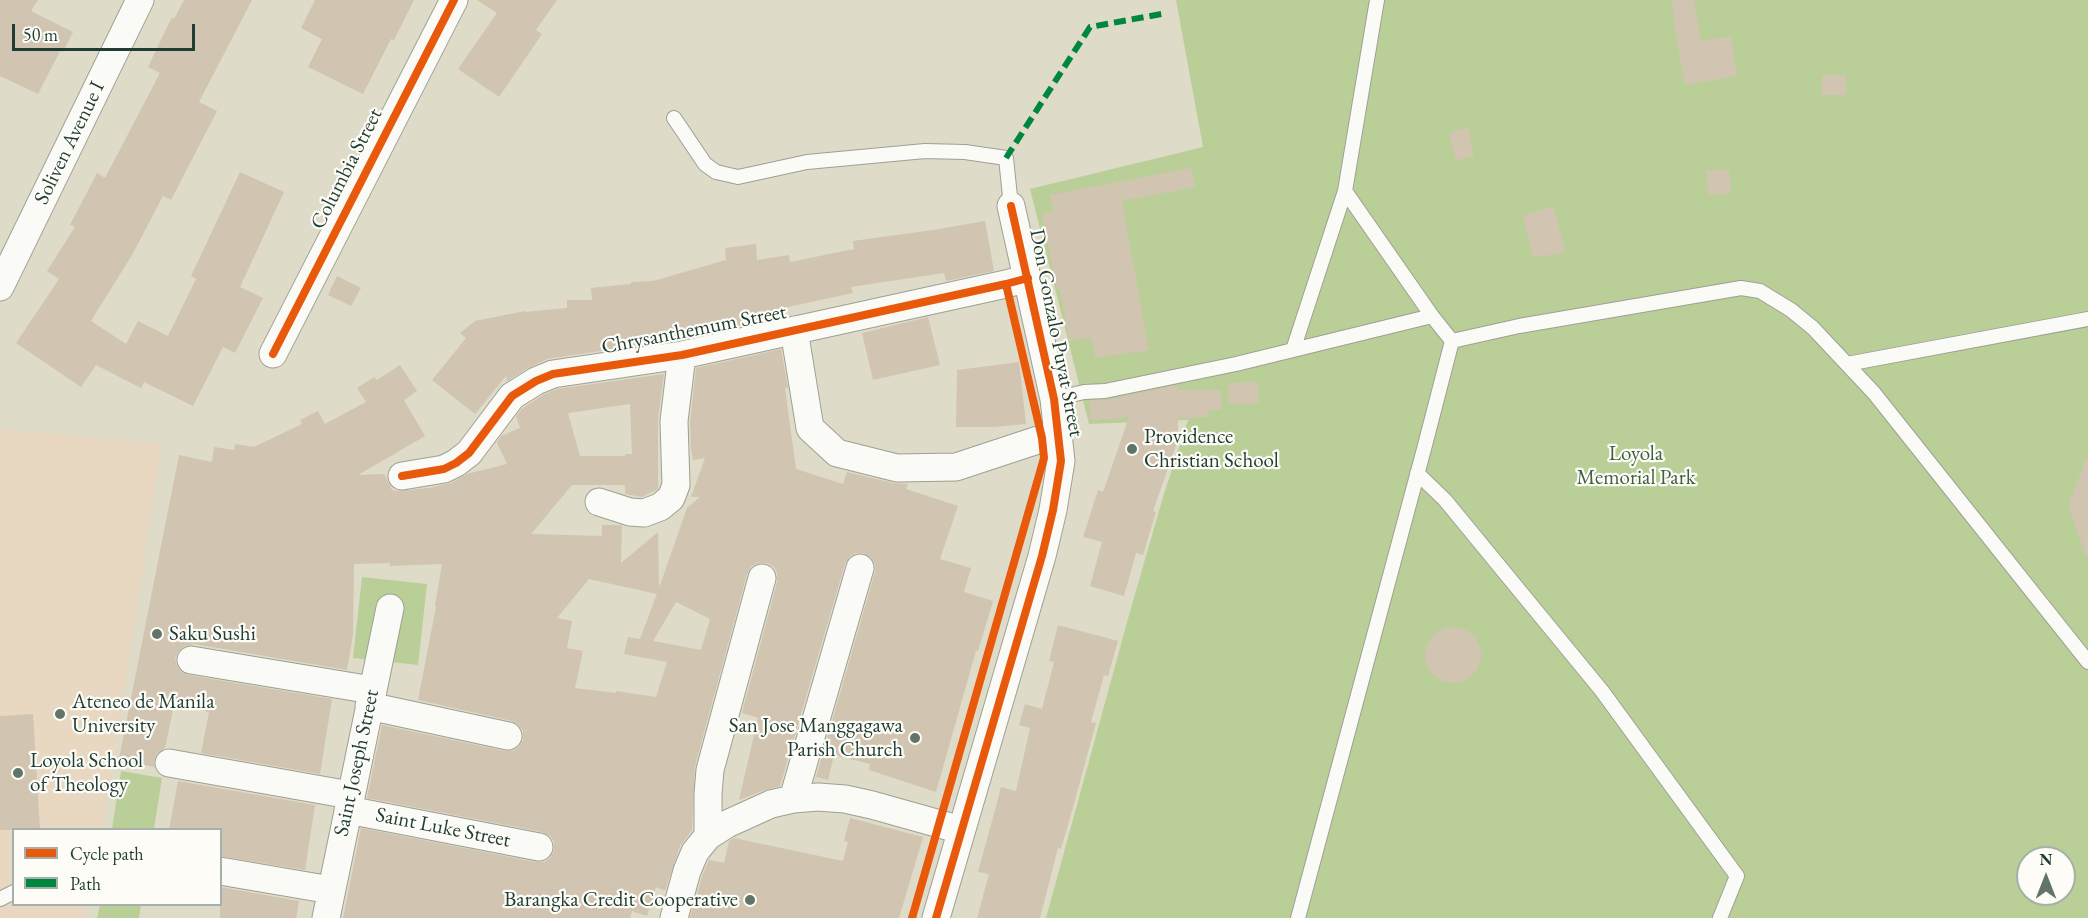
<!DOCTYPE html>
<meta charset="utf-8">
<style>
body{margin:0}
#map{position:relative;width:2088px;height:918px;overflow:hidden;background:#dedbc8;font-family:"EB Garamond",serif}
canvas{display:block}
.legend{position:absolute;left:12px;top:828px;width:210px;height:78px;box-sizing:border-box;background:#fdfcf7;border:2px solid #a4b0a9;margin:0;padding:8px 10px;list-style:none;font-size:18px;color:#1f3d34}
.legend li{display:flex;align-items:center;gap:12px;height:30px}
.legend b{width:30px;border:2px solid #a4b0a9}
.north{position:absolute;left:2016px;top:846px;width:60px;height:60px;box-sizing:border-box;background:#fdfcf7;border:2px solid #a4b0a9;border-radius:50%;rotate:0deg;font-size:16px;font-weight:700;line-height:24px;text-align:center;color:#1f3d34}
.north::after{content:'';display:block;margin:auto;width:21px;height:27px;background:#627468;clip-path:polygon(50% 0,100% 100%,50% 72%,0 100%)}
.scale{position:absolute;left:12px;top:24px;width:183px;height:27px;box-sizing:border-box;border:3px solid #1f3d34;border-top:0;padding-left:8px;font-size:18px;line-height:21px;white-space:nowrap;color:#1f3d34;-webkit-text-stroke:4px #fdfcf7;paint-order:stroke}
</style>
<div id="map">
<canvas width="2088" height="918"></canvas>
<ul class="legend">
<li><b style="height:8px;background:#e8590c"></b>Cycle path</li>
<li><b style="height:8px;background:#00873e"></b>Path</li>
</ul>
<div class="north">N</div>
<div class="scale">50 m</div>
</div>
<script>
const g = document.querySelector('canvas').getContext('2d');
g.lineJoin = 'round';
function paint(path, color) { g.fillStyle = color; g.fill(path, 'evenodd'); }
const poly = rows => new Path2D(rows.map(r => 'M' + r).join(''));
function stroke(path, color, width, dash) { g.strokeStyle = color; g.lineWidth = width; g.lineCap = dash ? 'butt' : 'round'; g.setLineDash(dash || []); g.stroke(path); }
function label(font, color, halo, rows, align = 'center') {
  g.font = font + ' "EB Garamond",serif'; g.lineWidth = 4.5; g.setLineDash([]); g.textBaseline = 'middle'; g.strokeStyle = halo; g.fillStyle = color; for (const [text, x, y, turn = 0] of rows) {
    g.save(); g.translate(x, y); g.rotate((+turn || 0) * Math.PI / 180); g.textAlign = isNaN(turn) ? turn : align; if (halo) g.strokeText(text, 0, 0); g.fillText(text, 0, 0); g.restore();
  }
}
paint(poly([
 [0,429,162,444,103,829,14,830,14,904,87,905,85,918,0,918]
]), '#e8d8c2');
paint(poly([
 [1176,0,2088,0,2088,918,1046,918,1129,615,1163,497,1188,420,1089,424,1030,189,1203,147],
 [2028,858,2064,858,2064,894,2028,894],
 [362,577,427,584,418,665,353,658],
 [121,771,162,778,154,829,112,829],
 [100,904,141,905,139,918,97,918]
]), '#bacf98');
paint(poly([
 [0,0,38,0,31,11,73,32,63,52,60,51,38,94,0,76],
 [184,0,252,0,199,102,217,111,171,200,163,196,132,255,91,321,126,344,138,321,168,336,196,279,191,276,240,172,284,192,240,287,263,298,235,353,223,347,193,406,144,382,141,388,96,365,81,387,16,343,59,279,47,271,75,227,70,225,97,173,105,178,160,73,148,67,172,17,174,19],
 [315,0,414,0,394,40,391,39,363,94,308,67,322,39,301,28],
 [477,0,557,0,536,30,542,34,499,97,458,69,497,13],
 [1672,0,1694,0,1701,41,1731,36,1737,76,1685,85,1674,24],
 [1822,75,1846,75,1846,95,1822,95],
 [1468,128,1474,156,1456,160,1449,132],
 [1191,168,1195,187,1122,201,1149,350,1095,358,1091,337,1069,341,1062,300,1058,287,1056,287,1042,214,1053,212,1050,195],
 [1729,169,1731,193,1708,195,1706,171],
 [1553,206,1566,252,1533,258,1523,216],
 [985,221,994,271,946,281,944,273,851,287,853,293,774,310,774,319,679,339,547,359,528,368,507,381,506,376,475,414,432,380,466,338,460,333,475,321,525,311,525,312,567,308,567,300,592,300,591,288,631,284,631,282,653,281,726,260,725,248,756,244,757,260,789,255,790,262,854,249,853,241,933,230],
 [337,276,361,288,351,306,328,295],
 [928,317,940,365,873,380,862,333],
 [781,349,788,388,785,388,796,469,843,484,847,472,893,483,908,484,906,489,958,506,940,559,971,568,964,592,993,601,978,651,976,651,936,792,869,770,870,764,834,755,828,780,816,777,875,572,875,565,872,558,864,553,856,553,850,556,845,564,780,786,765,790,739,800,758,718,742,713,777,582,777,573,774,567,767,563,759,563,751,567,747,574,695,766,692,830,680,846,665,891,656,887,647,916,632,911,630,918,343,918,361,828,536,862,545,862,550,858,554,851,554,841,549,835,542,832,367,798,382,725,505,751,513,751,519,747,523,740,523,731,519,725,512,721,418,700,436,607,435,606,442,564,390,566,390,563,354,564,353,635,347,670,194,644,185,646,179,651,175,658,177,666,181,672,188,675,332,699,320,774,201,753,209,712,174,705,165,748,157,753,154,760,154,767,119,759,179,455,212,462,214,447,234,450,235,444,254,447,302,424,300,420,318,411,325,424,366,402,357,388,374,377,377,380,400,365,417,391,404,400,425,436,358,475,384,474,392,490,397,491,429,488,451,483,467,474,507,464,497,443,501,436,520,428,516,416,523,408,543,395,557,389,664,374,658,419,658,489,642,497,625,494,625,485,572,485,531,534,602,536,602,525,620,525,622,526,621,563,658,532,659,588,687,508,700,497,691,497,705,458,693,460,691,449,690,422,696,368],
 [630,404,632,454,625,454,625,456,580,456,568,413],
 [589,579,657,594,640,639,628,637,624,654,667,662,656,697,616,691,616,693,575,688,583,651,567,648,572,621,557,618],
 [676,602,710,619,701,650,653,641],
 [1019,362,1026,424,994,427,956,427,957,370],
 [1258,382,1259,403,1229,404,1228,383],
 [1177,385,1178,390,1221,390,1221,410,1208,410,1208,417,1178,418,1178,440,1153,511,1156,512,1143,555,1136,553,1124,596,1090,586,1102,542,1083,537,1098,490,1103,492,1129,417,1091,421,1089,401,1107,400],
 [2086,458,2088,458,2088,555,2086,555,2068,506],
 [1058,625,1118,641,1108,676,1104,675,1091,722,1096,723,1072,811,1061,849,1058,848,1040,918,977,918,989,874,978,872,995,810,1001,787,1016,791,1030,728,1019,725,1025,704,1042,709,1054,662,1049,661],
 '1425 655a28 28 0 1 1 56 0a28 28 0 1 1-56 0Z',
 [33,714,40,830,0,830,0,716],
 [178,781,315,805,305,870,220,856,220,830,169,830],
 [850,818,923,837,899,918,690,918,702,876,709,860,724,863,729,841,734,838,843,861,848,842,844,841],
 [220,887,299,901,296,918,220,918]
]), '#d1c4b1');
const service = poly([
 [674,118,705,164,716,172,738,177,807,162,925,151,965,152,1006,158,1011,206],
 [1345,191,1432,316],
 [1293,350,1345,191,1377,0],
 [1847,364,2088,319],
 [1054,399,1084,392,1105,391,1236,364,1432,316,1452,341,1519,326,1741,288,1760,291,1791,310,1813,328,1874,393,2088,662],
 [1417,473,1445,500,1602,691,1737,876,1720,918],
 [0,899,14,892],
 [1298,918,1424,449,1452,341]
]);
const minor = poly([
 [0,287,140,0],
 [794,330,810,428,837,453,897,468,956,467,1059,433],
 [273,354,454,0],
 [402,476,444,469,456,463,469,453,512,396,536,381,553,374,682,355,1006,284,1028,278],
 [599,502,630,512,644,513,660,507,671,498,676,485,674,421,682,355],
 [191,660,372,690],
 [369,706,508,736],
 [169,763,350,795],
 [793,799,860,568],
 [348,810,539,847],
 [708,836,708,794,710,770,762,578],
 [220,871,331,890],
 [326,918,390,608],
 [674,918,687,871,695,852,708,836,727,824,771,804,793,799,818,797,845,799,872,805,961,830],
 [936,918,1042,556,1053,510,1061,461,1054,399,1011,206]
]);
stroke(service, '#9ea094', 16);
stroke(minor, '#9ea094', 29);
stroke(service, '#fafaf7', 14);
stroke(minor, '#fafaf7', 27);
stroke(poly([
 [1006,158,1090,27,1167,13]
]), '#00873e', 6, [12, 6]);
stroke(poly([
 [273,354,454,0],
 [402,476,444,469,456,463,469,453,512,396,536,381,553,374,682,355,1006,284,1028,278],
 [912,918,1044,458,1042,438,1006,284],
 [936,918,1042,556,1053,510,1061,461,1054,399,1011,206]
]), '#e8590c', 8);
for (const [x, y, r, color] of [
 [1132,449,6,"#627468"],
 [157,634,6,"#627468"],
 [60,714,6,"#627468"],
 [915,738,6,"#627468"],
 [18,773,6,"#627468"],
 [750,900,6,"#627468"]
]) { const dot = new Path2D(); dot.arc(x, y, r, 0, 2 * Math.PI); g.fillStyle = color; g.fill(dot); stroke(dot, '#fdfcf7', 2); }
label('21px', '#1f3d34', '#fdfcf7', [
 ["Soliven Avenue Ⅰ",70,143,-64],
 ["Columbia Street",347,169,-63],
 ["Chrysanthemum Street",694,330,-11],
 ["Don Gonzalo Puyat Street",1056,333,79],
 ["Saint Joseph Street",357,763,-78],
 ["Saint Luke Street",443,828,11]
]);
label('21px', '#1f3d34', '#fdfcf7', [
 ["Providence",1144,437],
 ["Christian School",1144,461],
 ["Saku Sushi",169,634],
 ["Ateneo de Manila",72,702],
 ["University",72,726],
 ["San Jose Manggagawa",903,726,"right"],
 ["Parish Church",903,750,"right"],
 ["Loyola School",30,761],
 ["of Theology",30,785],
 ["Barangka Credit Cooperative",738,900,"right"]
], 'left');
label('21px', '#3e5f43', '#fdfcf7', [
 ["Loyola",1636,454],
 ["Memorial Park",1636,478]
]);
</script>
